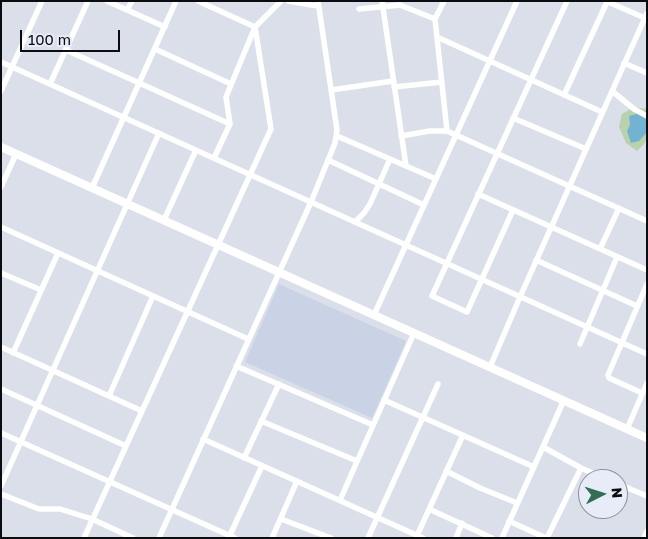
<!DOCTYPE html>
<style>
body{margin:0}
#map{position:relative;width:648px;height:539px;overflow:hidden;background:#dadfea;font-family:"Golos Text",sans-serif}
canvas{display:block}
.frame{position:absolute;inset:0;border:2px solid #0b0c10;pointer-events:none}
.north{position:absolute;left:578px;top:469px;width:50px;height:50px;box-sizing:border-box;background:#e7ecf8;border:1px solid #8f929b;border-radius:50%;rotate:85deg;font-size:14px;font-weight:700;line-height:20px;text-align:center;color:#0b0c10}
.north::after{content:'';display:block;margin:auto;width:18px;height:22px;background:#346d55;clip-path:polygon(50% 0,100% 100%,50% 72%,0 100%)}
.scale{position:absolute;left:20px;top:30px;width:100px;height:22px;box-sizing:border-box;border:2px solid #0b0c10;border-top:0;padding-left:6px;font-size:15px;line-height:18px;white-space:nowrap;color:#0b0c10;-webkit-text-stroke:4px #e7ecf8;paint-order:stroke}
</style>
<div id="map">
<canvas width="648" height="539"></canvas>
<div class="frame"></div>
<div class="north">N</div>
<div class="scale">100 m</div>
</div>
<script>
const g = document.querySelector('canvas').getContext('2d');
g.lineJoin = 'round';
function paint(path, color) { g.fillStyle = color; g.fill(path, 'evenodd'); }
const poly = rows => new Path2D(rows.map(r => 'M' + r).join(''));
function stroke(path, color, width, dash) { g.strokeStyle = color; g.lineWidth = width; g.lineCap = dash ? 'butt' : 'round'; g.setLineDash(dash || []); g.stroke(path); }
paint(poly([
 [279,284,406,341,372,418,245,362]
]), '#cad3e5');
paint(poly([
 [634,107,647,109,647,137,644,144,637,151,626,143,619,127,622,114]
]), '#b7d2ac');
paint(poly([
 [647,111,647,132,639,141,631,143,627,131,630,125,629,116]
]), '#74b2d2');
stroke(poly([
 [107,1,165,27],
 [198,1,255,27],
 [288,1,318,6],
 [382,1,406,166],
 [444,1,435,19,447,131],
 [606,1,647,19],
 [359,9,400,5,435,19],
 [127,10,132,1],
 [437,37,602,112],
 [155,49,231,84],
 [66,50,230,124,226,97,255,27,281,1],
 [1,62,647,354],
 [624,63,647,73],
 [50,84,88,1],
 [394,87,442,82],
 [331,90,393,81],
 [1,91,42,1],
 [612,91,634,109,647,116],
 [564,95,607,2],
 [513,118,586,149],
 [337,136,436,179],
 [401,136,430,131,447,131,647,221],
 [214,158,230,124],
 [328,160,424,205],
 [1,187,16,154],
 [92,188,176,1],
 [478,194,647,270],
 [513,210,467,312,432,296,567,1],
 [164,220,196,150],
 [355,222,364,213,370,204,390,159],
 [1,227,248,339],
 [600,249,619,208],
 [536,260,637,306],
 [1,273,41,290],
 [374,315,517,1],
 [580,344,617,257],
 [1,347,142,411],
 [13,353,58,253],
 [236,366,373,425],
 [490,367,520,297,647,13],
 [1,389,126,446],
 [642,393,609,378,608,375,647,284],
 [109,396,153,296],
 [384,400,534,467],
 [261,421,357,461],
 [627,429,647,383],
 [1,433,235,538],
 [203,439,423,538],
 [543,447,581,468,606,479],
 [244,458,279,384],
 [446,471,480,488,517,503],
 [618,484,647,496],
 [1,486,159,133],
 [1,494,39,509,60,509,92,519,133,538],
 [340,500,414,333],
 [429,509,492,538],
 [281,519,331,538],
 [509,521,546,538],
 [229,537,262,466],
 [84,538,271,129,255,27],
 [159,538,311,202,335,143,337,130,318,1],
 [272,538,297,481],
 [368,538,438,384],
 [416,538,463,435],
 [456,538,462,523],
 [502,538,564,400],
 [547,538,581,468],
 [644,538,647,531]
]), '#fff', 5.5);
stroke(poly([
 [1,147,647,438]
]), '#fff', 8);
</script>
